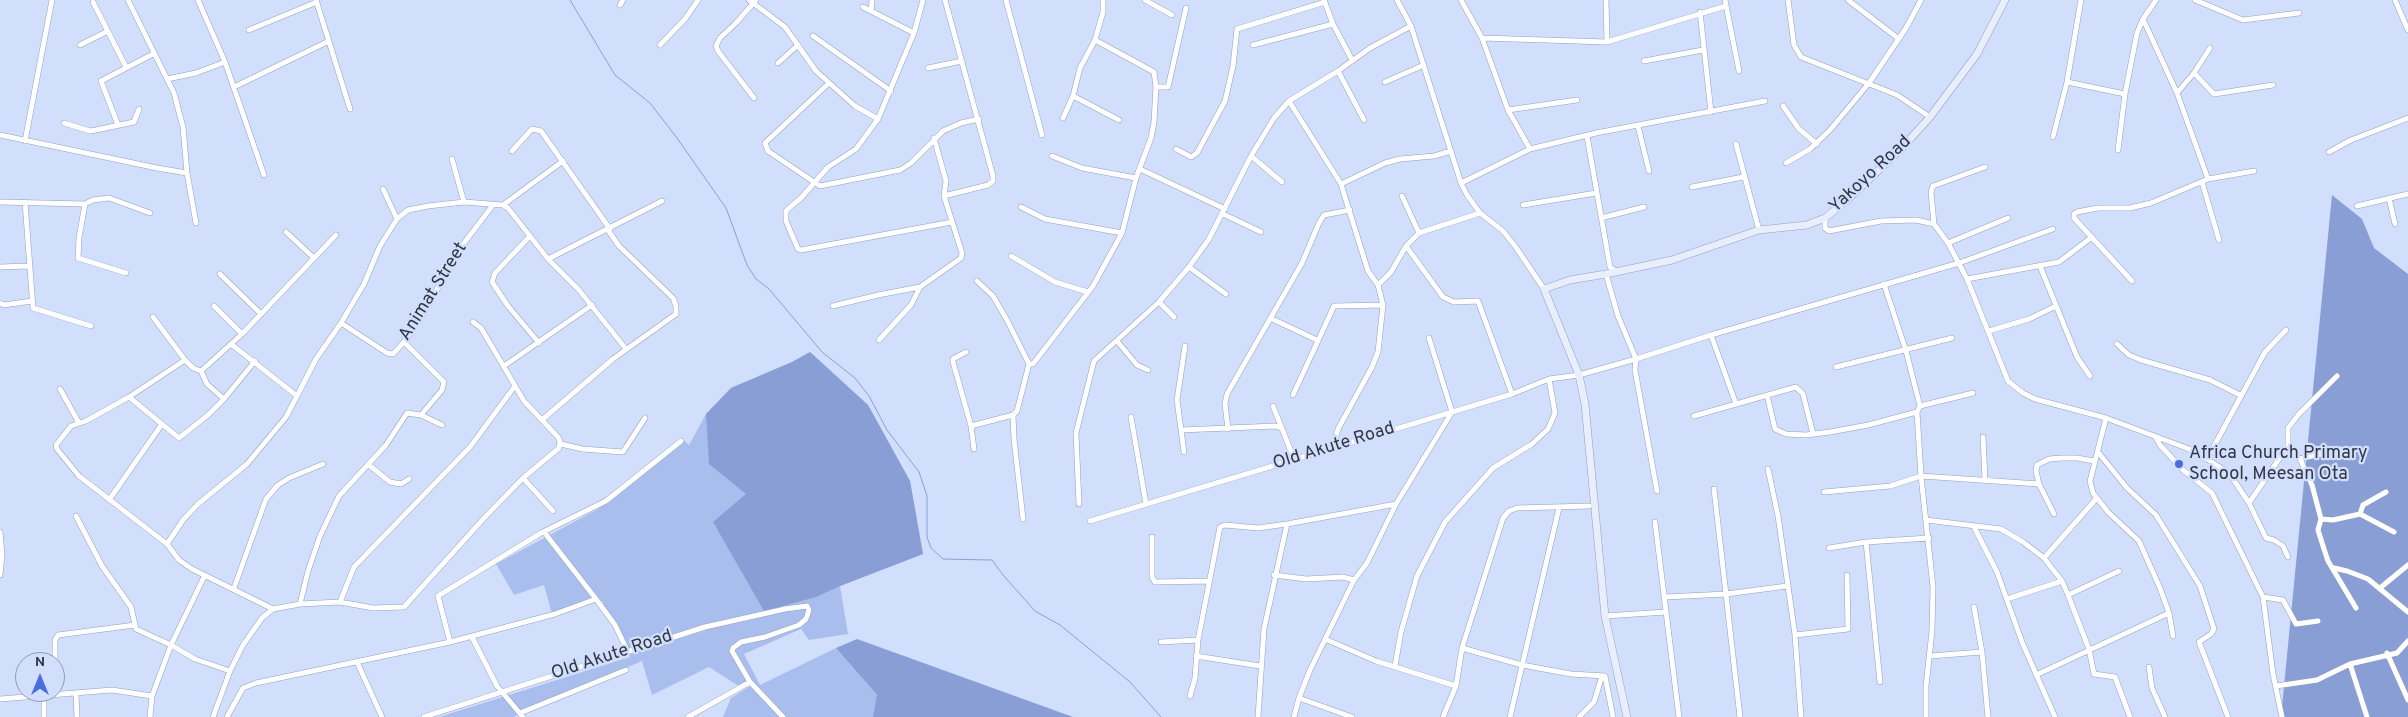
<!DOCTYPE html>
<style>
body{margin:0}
#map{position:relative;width:2408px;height:717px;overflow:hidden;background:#d1defc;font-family:Overpass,sans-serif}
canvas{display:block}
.north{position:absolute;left:15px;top:652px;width:50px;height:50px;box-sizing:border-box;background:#d1defc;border:1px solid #919bb2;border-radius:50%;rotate:0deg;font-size:14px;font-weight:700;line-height:20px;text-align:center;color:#313642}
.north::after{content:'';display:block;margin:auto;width:18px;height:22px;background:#496cdf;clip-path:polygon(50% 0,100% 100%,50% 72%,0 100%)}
</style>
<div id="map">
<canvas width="2408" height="717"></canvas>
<div class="north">N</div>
</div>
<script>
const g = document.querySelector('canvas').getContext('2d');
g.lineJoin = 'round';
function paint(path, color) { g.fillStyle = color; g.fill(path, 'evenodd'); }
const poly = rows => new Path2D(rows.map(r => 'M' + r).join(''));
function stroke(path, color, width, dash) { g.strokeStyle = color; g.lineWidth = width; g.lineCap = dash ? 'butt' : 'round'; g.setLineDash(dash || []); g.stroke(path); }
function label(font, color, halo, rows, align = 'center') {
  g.font = font + ' Overpass,sans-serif'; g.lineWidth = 4.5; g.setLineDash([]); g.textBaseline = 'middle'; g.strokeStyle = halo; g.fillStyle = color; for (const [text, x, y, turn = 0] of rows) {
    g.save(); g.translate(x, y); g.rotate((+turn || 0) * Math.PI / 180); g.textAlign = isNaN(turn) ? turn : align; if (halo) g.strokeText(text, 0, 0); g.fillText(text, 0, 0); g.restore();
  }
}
paint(poly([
 [810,352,868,405,910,481,923,554,840,586,848,634,809,640,801,629,744,654,760,685,836,648,877,695,914,717,723,717,731,698,752,685,737,685,709,667,652,695,642,661,513,717,439,717,630,657,602,601,552,614,544,585,514,595,496,564,598,509,682,438,689,445,706,414,731,388,792,362]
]), '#aabeee');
paint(poly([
 [2332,195,2362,219,2374,248,2408,274,2408,717,2281,717],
 [810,352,868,405,910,481,923,554,840,586,816,597,764,611,713,522,746,494,709,464,706,414,731,388,792,362],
 [857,639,1073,717,873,717,877,695,836,648]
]), '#889ed5');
stroke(poly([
 [570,0,615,75,650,103,677,138,726,208,747,265,756,279,769,289,822,352,855,378,869,396,887,430,919,472,927,496,927,537,931,548,943,559,992,560,1003,575,1035,611,1060,625,1130,682,1161,717]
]), '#8aa0d7', 1);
const minor = poly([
 [128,0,174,93,183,127,187,173,196,223],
 [198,0,225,62,264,175],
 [316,0,350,109],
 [749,0,785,27,816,71,855,106,878,119],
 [923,0,914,33,878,119,856,149,828,167,801,198,789,208,786,211,786,221,798,249,801,250,952,222],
 [1006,0,1042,135],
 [1145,0,1172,15],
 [1324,0,1333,24,1352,60],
 [1397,0,1411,26,1461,183,1467,195,1480,213,1503,231,1515,246,1544,289],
 [1461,0,1482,38,1508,110,1530,149],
 [1606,0,1607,42],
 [1725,0,1739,71],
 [1788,0,1794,45,1801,57,1897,95,1930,117],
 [1848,0,1899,39],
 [2195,0,2243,20,2299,13],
 [2395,0,2408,30],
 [93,2,126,67],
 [620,5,623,0],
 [863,7,914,33],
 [871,10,872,0],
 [1700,12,1711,112],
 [2143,19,2177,93,2208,179],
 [249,30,317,2],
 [813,36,891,91],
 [1482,38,1607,42,1726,6],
 [80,45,108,31],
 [660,45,685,19,698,0],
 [1253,45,1333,24],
 [1644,61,1703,50],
 [778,63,798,45],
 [928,68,962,61],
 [1338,71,1364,120],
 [2194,73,2214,94,2273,85],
 [167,79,196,73,225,62],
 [1385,82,1424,65],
 [2067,82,2125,94],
 [829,83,765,143,768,151,820,186,900,170,911,163,943,131,961,123,979,119],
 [234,87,329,41],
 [1156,87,1168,87,1186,8],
 [2177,93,2194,73,2210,48],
 [1073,96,1119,120],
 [754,98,718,51,716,46,720,38,736,23,756,0],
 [1289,101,1341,184,1368,271,1378,285,1383,305,1378,352,1372,367,1338,429,1333,447],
 [1783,106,1799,129,1817,144],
 [1508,110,1577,100],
 [1063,118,1073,96,1080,68,1095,40,1103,12,1103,0],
 [64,123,90,131,96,130,134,122,139,109],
 [118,125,101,81,153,54],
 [1638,126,1649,171],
 [0,135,157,168,187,173],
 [1587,136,1610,267,1617,272],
 [2053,137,2067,82,2081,0],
 [25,141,52,0],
 [1736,144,1759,230],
 [1176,149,1191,157,1197,153,1225,101,1233,66,1237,29,1325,2],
 [2118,150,2125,94,2137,33,2143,19,2156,0],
 [512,151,532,129,541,131,610,229],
 [2329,152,2351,140,2408,118],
 [1052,156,1082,168,1136,178],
 [1251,156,1282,182],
 [452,159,464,202],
 [1786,163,1810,149,1830,130,1869,83,1906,28,1921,0],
 [1985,167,1933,186,1931,192,1934,224,1948,243,1967,279,2008,381,2023,393,2035,399,2106,418,2189,449,2207,459,2229,473,2249,503,2266,538,2274,540,2283,546,2288,557],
 [1140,169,1225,209],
 [2202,182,2219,240],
 [1461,183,1530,149,1596,133,1765,101],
 [1341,184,1385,163,1400,159,1434,156,1451,151],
 [1692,187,1743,177],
 [383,189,397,219],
 [944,196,988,185,993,181,993,176,945,0],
 [1402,196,1419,233],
 [2389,198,2395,224],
 [0,202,85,204,93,200,109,198,150,213],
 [25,202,33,308,91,326],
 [85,204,79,238,78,258,126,273],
 [503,205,563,161],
 [1523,205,1596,193],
 [2357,206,2408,194],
 [1021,207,1045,219,1122,233],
 [1223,214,1261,232],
 [1601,218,1644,207],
 [1825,218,1825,228,1829,231,1881,221,1916,220,1934,224],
 [286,232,314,258],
 [530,236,495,273,492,282,508,306,539,343],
 [1948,243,2008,218],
 [1406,246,1443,297,1454,302,1478,301,1512,394],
 [1011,256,1055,282,1088,292],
 [548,259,662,201],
 [2040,266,2077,357,2090,376],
 [0,267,29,266],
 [1189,267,1226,294],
 [220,274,260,313],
 [1606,274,1618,316,1636,359,1635,370,1657,491],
 [1967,279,2059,262,2092,237],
 [977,281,993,296,1007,320,1029,364,1017,411,1013,415,1014,439,1023,519],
 [2132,281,2074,218,2074,214,2077,212,2098,208,2130,208,2151,203,2208,179,2254,171],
 [1884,284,1906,351,1920,406,1917,412,1921,476,1933,587,1932,631,1926,686,1926,717],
 [1378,285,1391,272,1406,246,1419,233,1480,213],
 [1159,302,1174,317],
 [0,303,4,305,32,301],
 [214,306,242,334],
 [833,306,878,295,920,287,961,258,962,253,944,196,946,181,934,138],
 [153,317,185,360,193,368,201,371,207,384,224,399],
 [1270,318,1317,340],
 [341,323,387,353,393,354,404,342,423,314,461,247,493,205],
 [1989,331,2029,319,2056,306],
 [1711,335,1736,404],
 [879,340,911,305,920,287],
 [1117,341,1137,365,1148,370],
 [404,342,444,382,442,390,421,415],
 [231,344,297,396,286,417,247,464,198,504,183,520,167,544,179,560,192,569,273,609],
 [2117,344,2129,355,2141,360,2210,380,2240,395],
 [966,352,953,359,953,362,971,426,974,449],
 [1029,364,1033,364,1093,286,1122,233,1136,178,1151,138,1154,122,1156,87,1154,72,1095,40],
 [504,366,592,305],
 [1836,367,1952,338],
 [201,371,242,334,336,235],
 [60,389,79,423],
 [1293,395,1334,306,1383,305],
 [1767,395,1775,429,1786,434,1806,435,1830,432,1868,425,1917,412],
 [297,396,316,359,341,323,364,284,380,246,397,219,408,210,428,206,464,202,503,205,508,208,548,259,579,290,626,349],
 [129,397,179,438,208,415,224,399,255,361],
 [1273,406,1294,459],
 [1920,406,1973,393],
 [1694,416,1796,387,1803,394,1813,434],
 [1131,417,1146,504],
 [2106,418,2090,481,2093,493,2108,512,2139,541,2160,588,2169,613,2173,636],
 [543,419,613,359,676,314,676,306,673,298,619,246,608,230],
 [971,426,1013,415],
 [1228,429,1225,404,1227,394,1302,263,1319,223,1324,215,1350,210],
 [1181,430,1275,426,1281,428],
 [2155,436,2160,445,2183,470,2212,493,2263,597,2273,674,2282,717],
 [1983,437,1985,480],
 [561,444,582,449,623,452,645,418],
 [2288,448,2300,459,2312,485,2321,519,2318,530,2323,546,2328,561,2356,608],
 [1184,452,1177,400,1185,346],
 [2098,452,2127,488,2156,515,2200,586,2214,629,2211,634,2199,642,2228,717],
 [2207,459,2265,352,2286,330],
 [2300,459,2340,449],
 [369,465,390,482,401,484,409,479],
 [1768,469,1778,516,1795,635,1801,717],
 [523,478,553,511],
 [1714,489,1740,717],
 [1824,492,1890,486,1921,476,2039,484],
 [109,500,162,424],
 [2249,503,2281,456,2288,448,2288,428,2299,414,2337,376],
 [1079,504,1076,433,1094,361,1159,302,1189,267,1209,239,1251,156,1274,118,1289,101,1338,71,1370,48,1411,26],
 [2054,514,2039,484,2036,471,2037,465,2049,459,2062,458,2077,458,2094,461],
 [2360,514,2363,505,2386,492],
 [76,516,102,566,131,607,136,629,171,645,152,696,150,717],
 [2321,519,2333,520,2360,514,2394,532],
 [1926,520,2001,529,2023,542,2044,558,2062,581,2068,595,2089,649,2094,674,2115,677,2130,717],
 [1090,521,1512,394,1549,379,1579,375,1636,359,1711,335,1959,263,2053,229],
 [1655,522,1679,717],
 [1974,527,1997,572,2022,642,2055,717],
 [0,532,2,555,0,575],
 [544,532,596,599],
 [1152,537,1152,577,1155,582,1209,581],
 [1866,542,1880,682],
 [167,544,79,476,57,449,56,445,71,426,86,421,129,397,185,360],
 [1829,548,1866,542,1929,538],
 [2044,558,2096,499],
 [2334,568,2347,571,2368,579,2408,612],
 [205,575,171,645,195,659,230,671],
 [1274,575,1306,579,1343,577,1354,580],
 [234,588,266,499,278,485,289,478,323,464],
 [2380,588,2408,565],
 [2068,595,2119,571],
 [1665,597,1726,594,1787,586],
 [2263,597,2283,600,2296,624,2318,621],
 [2007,599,2062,581],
 [340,602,354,567,470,447,515,386],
 [300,604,308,571,320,536,339,496,386,445,407,413,421,415,442,425],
 [1974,607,1982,652,1988,717],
 [1605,616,1666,612],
 [1795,635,1848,629,1847,575],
 [472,637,497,686,523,717],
 [1325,639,1376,661,1456,686],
 [450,642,438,596,541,533,606,501,681,441],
 [1161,642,1198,640],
 [1462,648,1522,665,1571,674,1605,676,1613,717],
 [2387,653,2408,700],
 [1196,656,1260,666],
 [1930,656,1982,652],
 [55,662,55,640,58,635,135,625],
 [357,662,382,717],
 [2350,664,2367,717],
 [1395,666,1401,632,1417,576,1445,522,1493,468,1532,444,1548,429,1555,413,1549,379],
 [2149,667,2152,688,2165,717],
 [2036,675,2169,613],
 [2276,686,2317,680,2350,664,2397,653,2408,641],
 [76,694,77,717],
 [1190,696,1195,678,1198,640,1220,527,1225,525,1258,528,1287,524],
 [44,697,44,717],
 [1299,698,1352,717],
 [0,699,112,690,152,696],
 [520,713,626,670],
 [213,717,230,671,243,645,262,618,273,609,300,604,340,602,373,608,404,607,485,517,523,478,559,448,560,441,558,437,524,401,481,328,473,322],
 [227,717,243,688,256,683,450,642,555,614,596,599,615,625,628,652],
 [424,717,705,627,785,609,807,606,809,610,806,619,799,625,765,637,741,642,733,648,732,651,750,682,783,717],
 [688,717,750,682],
 [1258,717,1264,629,1287,524,1396,504],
 [1294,717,1299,698,1310,670,1354,580,1367,563,1396,504,1452,412,1429,338],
 [1443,717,1456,686,1462,648,1503,518,1509,511,1517,508,1589,506],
 [1510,717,1559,508],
 [1579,717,1594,702,1602,676]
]);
const secondary = poly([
 [1627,717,1605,616,1585,404,1579,375,1544,289,1570,280,1606,274,1672,260,1759,230,1807,225,1825,218,1847,200,1902,148,1930,117,1977,54,2005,0]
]);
stroke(minor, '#94a0bc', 6);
stroke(secondary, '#94a0bc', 8);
stroke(minor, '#fff', 5);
stroke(secondary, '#e9eefc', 7);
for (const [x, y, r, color] of [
 [2179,464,5,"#496cdf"]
]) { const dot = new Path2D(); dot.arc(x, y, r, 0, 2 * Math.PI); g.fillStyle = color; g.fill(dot); stroke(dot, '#d1defc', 2); }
label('18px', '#313642', '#d1defc', [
 ["Yakoyo Road",1871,175,-43],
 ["Animat Street",434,292,-58],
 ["Old Akute Road",1334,447,-17],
 ["Old Akute Road",612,656,-18]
]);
label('18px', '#313642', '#d1defc', [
 ["Africa Church Primary",2189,454],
 ["School, Meesan Ota",2189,475]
], 'left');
</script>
